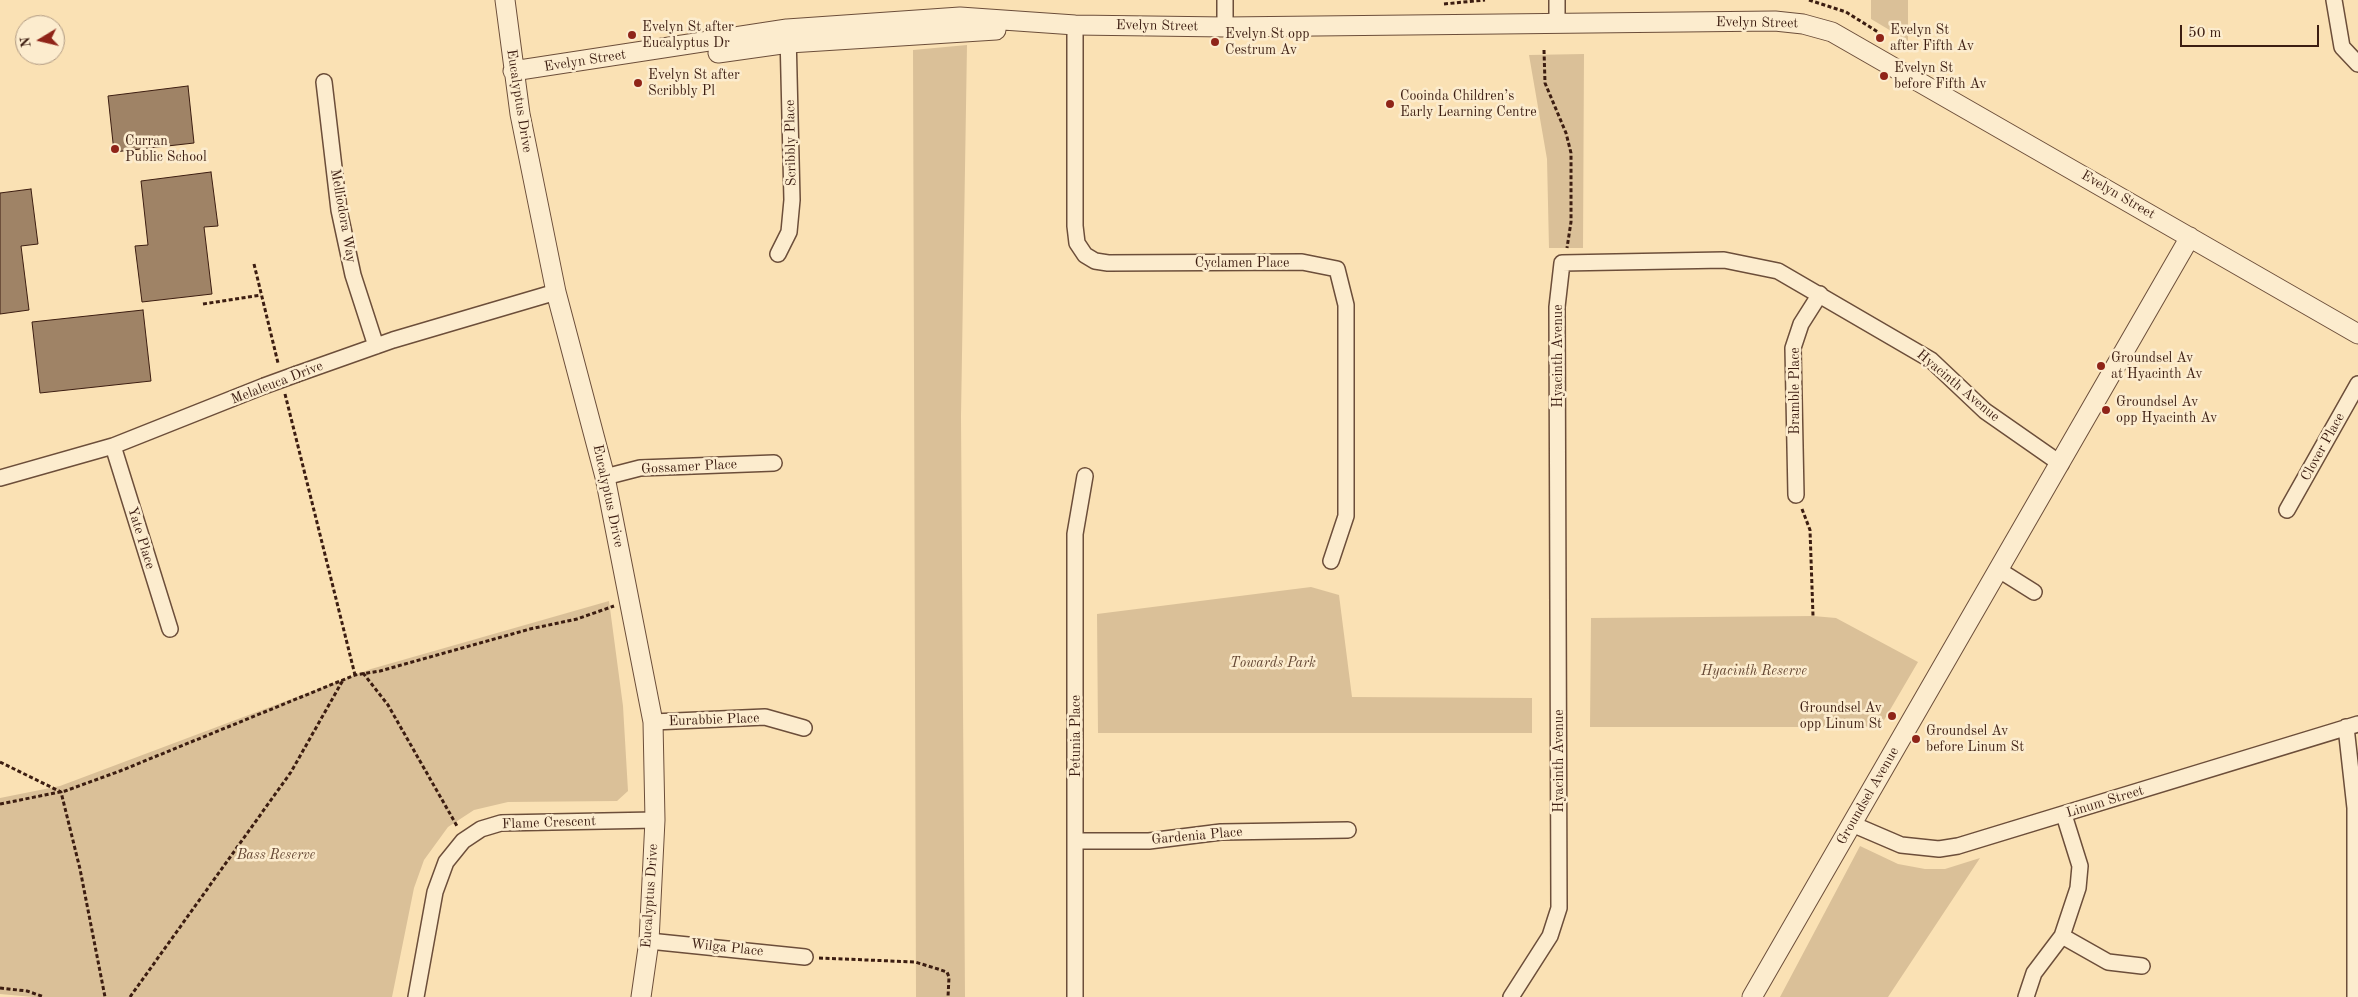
<!DOCTYPE html>
<meta charset="utf-8">
<style>
body{margin:0}
#map{position:relative;width:2358px;height:997px;overflow:hidden;background:#fae1b4;font-family:"Old Standard TT",serif}
canvas{display:block}
.north{position:absolute;left:15px;top:15px;width:50px;height:50px;box-sizing:border-box;background:#fcecce;border:1px solid #af9982;border-radius:50%;rotate:261deg;font-size:14px;font-weight:700;line-height:20px;text-align:center;color:#3c1d11}
.north::after{content:'';display:block;margin:auto;width:18px;height:22px;background:#8f2418;clip-path:polygon(50% 0,100% 100%,50% 72%,0 100%)}
.scale{position:absolute;left:2180px;top:25px;width:139px;height:22px;box-sizing:border-box;border:2px solid #3c1d11;border-top:0;padding-left:6px;font-size:15px;line-height:18px;white-space:nowrap;color:#3c1d11;-webkit-text-stroke:4px #fcecce;paint-order:stroke}
</style>
<div id="map">
<canvas width="2358" height="997"></canvas>
<div class="north">N</div>
<div class="scale">50 m</div>
</div>
<script>
const g = document.querySelector('canvas').getContext('2d');
g.lineJoin = 'round';
function paint(path, color) { g.fillStyle = color; g.fill(path, 'evenodd'); }
const poly = rows => new Path2D(rows.map(r => 'M' + r).join(''));
function stroke(path, color, width, dash) { g.strokeStyle = color; g.lineWidth = width; g.lineCap = dash ? 'butt' : 'round'; g.setLineDash(dash || []); g.stroke(path); }
function label(font, color, halo, rows, align = 'center') {
  g.font = font + ' "Old Standard TT",serif'; g.lineWidth = 5; g.setLineDash([]); g.textBaseline = 'middle'; g.strokeStyle = halo; g.fillStyle = color; for (const [text, x, y, turn = 0] of rows) {
    g.save(); g.translate(x, y); g.rotate((+turn || 0) * Math.PI / 180); g.textAlign = isNaN(turn) ? turn : align; if (halo) g.strokeText(text, 0, 0); g.fillText(text, 0, 0); g.restore();
  }
}
paint(poly([
 [1871,0,1908,0,1908,41,1871,19],
 [967,45,961,416,965,997,916,997,913,50],
 [1584,54,1583,248,1549,248,1547,159,1529,55],
 [1311,587,1339,595,1352,697,1532,698,1532,733,1098,733,1097,614],
 [609,601,623,706,628,791,617,801,508,802,474,810,448,827,424,860,414,888,392,997,33,997,0,994,0,798,60,786,371,669],
 [1813,616,1836,618,1918,662,1880,727,1590,727,1591,618],
 [1860,846,1898,864,1925,869,1945,869,1980,858,1888,997,1780,997]
]), '#dac098');
const building = poly([
 [188,86,194,143,114,152,108,96,188,86],
 [211,172,218,226,204,227,212,294,142,302,135,246,148,245,141,181,211,172],
 [31,189,38,244,21,246,29,310,0,314,0,193,31,189],
 [143,310,151,381,40,393,32,322,143,310]
]);
paint(building, '#9f8366');
stroke(building, '#3c1d11', 1);
const minor = poly([
 [1225,0,1225,27],
 [1557,0,1557,24],
 [2334,0,2342,47,2358,64],
 [1075,25,1075,226,1077,243,1085,255,1095,261,1108,263,1302,262,1337,269,1346,305,1346,516,1331,561],
 [324,82,339,210,353,275,376,346],
 [778,254,789,232,792,200,788,34],
 [297,374,393,340,556,292],
 [113,446,170,629],
 [605,477,640,468,774,463],
 [0,478,113,446,264,386],
 [1796,495,1793,348,1801,324,1820,294],
 [2287,510,2358,384],
 [1999,570,2034,592],
 [653,722,765,717,804,728],
 [2346,727,2355,808,2355,997],
 [1852,824,1901,845,1939,849,1958,846,2358,724],
 [1076,841,1149,841,1221,832,1348,830],
 [2062,936,2108,962,2142,966],
 [649,941,805,957],
 [416,997,435,892,446,862,463,841,481,829,501,823,655,820],
 [1075,997,1075,534,1085,476],
 [1511,997,1550,936,1559,908,1557,307,1562,263,1724,260,1778,271,1931,360,1985,411,2061,464],
 [2026,997,2034,973,2062,936,2078,888,2080,866,2064,815]
]);
const tertiary = poly([
 [505,0,520,114,556,292,605,477,653,722,655,820,649,941,641,997],
 [718,53,789,43,996,30],
 [513,71,787,29,960,17,1075,25,1225,27,1775,21,1803,24,1832,32,2358,334],
 [1752,997,2190,237]
]);
stroke(minor, '#6c4e3a', 18);
stroke(tertiary, '#6c4e3a', 21);
stroke(poly([
 [1809,0,1846,12,1878,32],
 [1444,4,1485,0],
 [1544,50,1545,83,1566,133,1571,153,1571,222,1567,248],
 [254,264,278,363],
 [203,304,261,295],
 [285,394,355,675],
 [1802,509,1810,530,1813,616],
 [363,673,388,705,457,826],
 [0,762,61,792,80,869,105,997],
 [0,804,65,791,120,771,355,675,380,671,530,629,577,619,614,606],
 [819,958,915,962,938,969,947,972,949,977,948,997],
 [0,988,27,991,44,997],
 [130,997,291,772,343,680]
]), '#3c1d11', 3, [4, 2.5]);
stroke(minor, '#fcecce', 15);
stroke(tertiary, '#fcecce', 19);
const minorBridge = poly([
 [264,386,297,374]
]);
stroke(minorBridge, '#6c4e3a', 18, []);
stroke(minorBridge, '#fcecce', 15);
for (const [x, y, r, color] of [
 [632,35,5,"#8f2418"],
 [1880,38,5,"#8f2418"],
 [1215,42,5,"#8f2418"],
 [1884,76,5,"#8f2418"],
 [638,83,5,"#8f2418"],
 [1390,104,5,"#8f2418"],
 [115,149,5,"#8f2418"],
 [2101,366,5,"#8f2418"],
 [2106,410,5,"#8f2418"],
 [1892,716,5,"#8f2418"],
 [1916,739,5,"#8f2418"]
]) { const dot = new Path2D(); dot.arc(x, y, r, 0, 2 * Math.PI); g.fillStyle = color; g.fill(dot); stroke(dot, '#fcecce', 2); }
label('14px', '#3c1d11', '#fcecce', [
 ["Evelyn Street",1757,23,1],
 ["Evelyn Street",1157,26,1],
 ["Evelyn Street",585,61,-9],
 ["Eucalyptus Drive",519,101,81],
 ["Scribbly Place",791,143,-91],
 ["Evelyn Street",2118,195,30],
 ["Melliodora Way",343,216,80],
 ["Cyclamen Place",1242,263],
 ["Hyacinth Avenue",1558,356,-90],
 ["Melaleuca Drive",277,383,-21],
 ["Hyacinth Avenue",1958,386,40],
 ["Bramble Place",1795,391,-90],
 ["Clover Place",2323,447,-61],
 ["Gossamer Place",689,467,-3],
 ["Eucalyptus Drive",608,496,78],
 ["Yate Place",141,538,73],
 ["Eurabbie Place",714,720,-2],
 ["Petunia Place",1076,736,-90],
 ["Hyacinth Avenue",1559,761,-90],
 ["Groundsel Avenue",1868,796,-60],
 ["Linum Street",2105,802,-17],
 ["Flame Crescent",549,823,-2],
 ["Gardenia Place",1197,836,-5],
 ["Eucalyptus Drive",650,896,-86],
 ["Wilga Place",727,948,6]
]);
label('14px', '#3c1d11', '#fcecce', [
 ["Evelyn St after",642,27],
 ["Eucalyptus Dr",642,43],
 ["Evelyn St",1890,30],
 ["after Fifth Av",1890,46],
 ["Evelyn St opp",1225,34],
 ["Cestrum Av",1225,50],
 ["Evelyn St",1894,68],
 ["before Fifth Av",1894,84],
 ["Evelyn St after",648,75],
 ["Scribbly Pl",648,91],
 ["Cooinda Children’s",1400,96],
 ["Early Learning Centre",1400,112],
 ["Curran",125,141],
 ["Public School",125,157],
 ["Groundsel Av",2111,358],
 ["at Hyacinth Av",2111,374],
 ["Groundsel Av",2116,402],
 ["opp Hyacinth Av",2116,418],
 ["Groundsel Av",1882,708,"right"],
 ["opp Linum St",1882,724,"right"],
 ["Groundsel Av",1926,731],
 ["before Linum St",1926,747]
], 'left');
label('italic 14px', '#644633', '#fcecce', [
 ["Towards Park",1273,663],
 ["Hyacinth Reserve",1754,671],
 ["Bass Reserve",276,855]
]);
</script>
